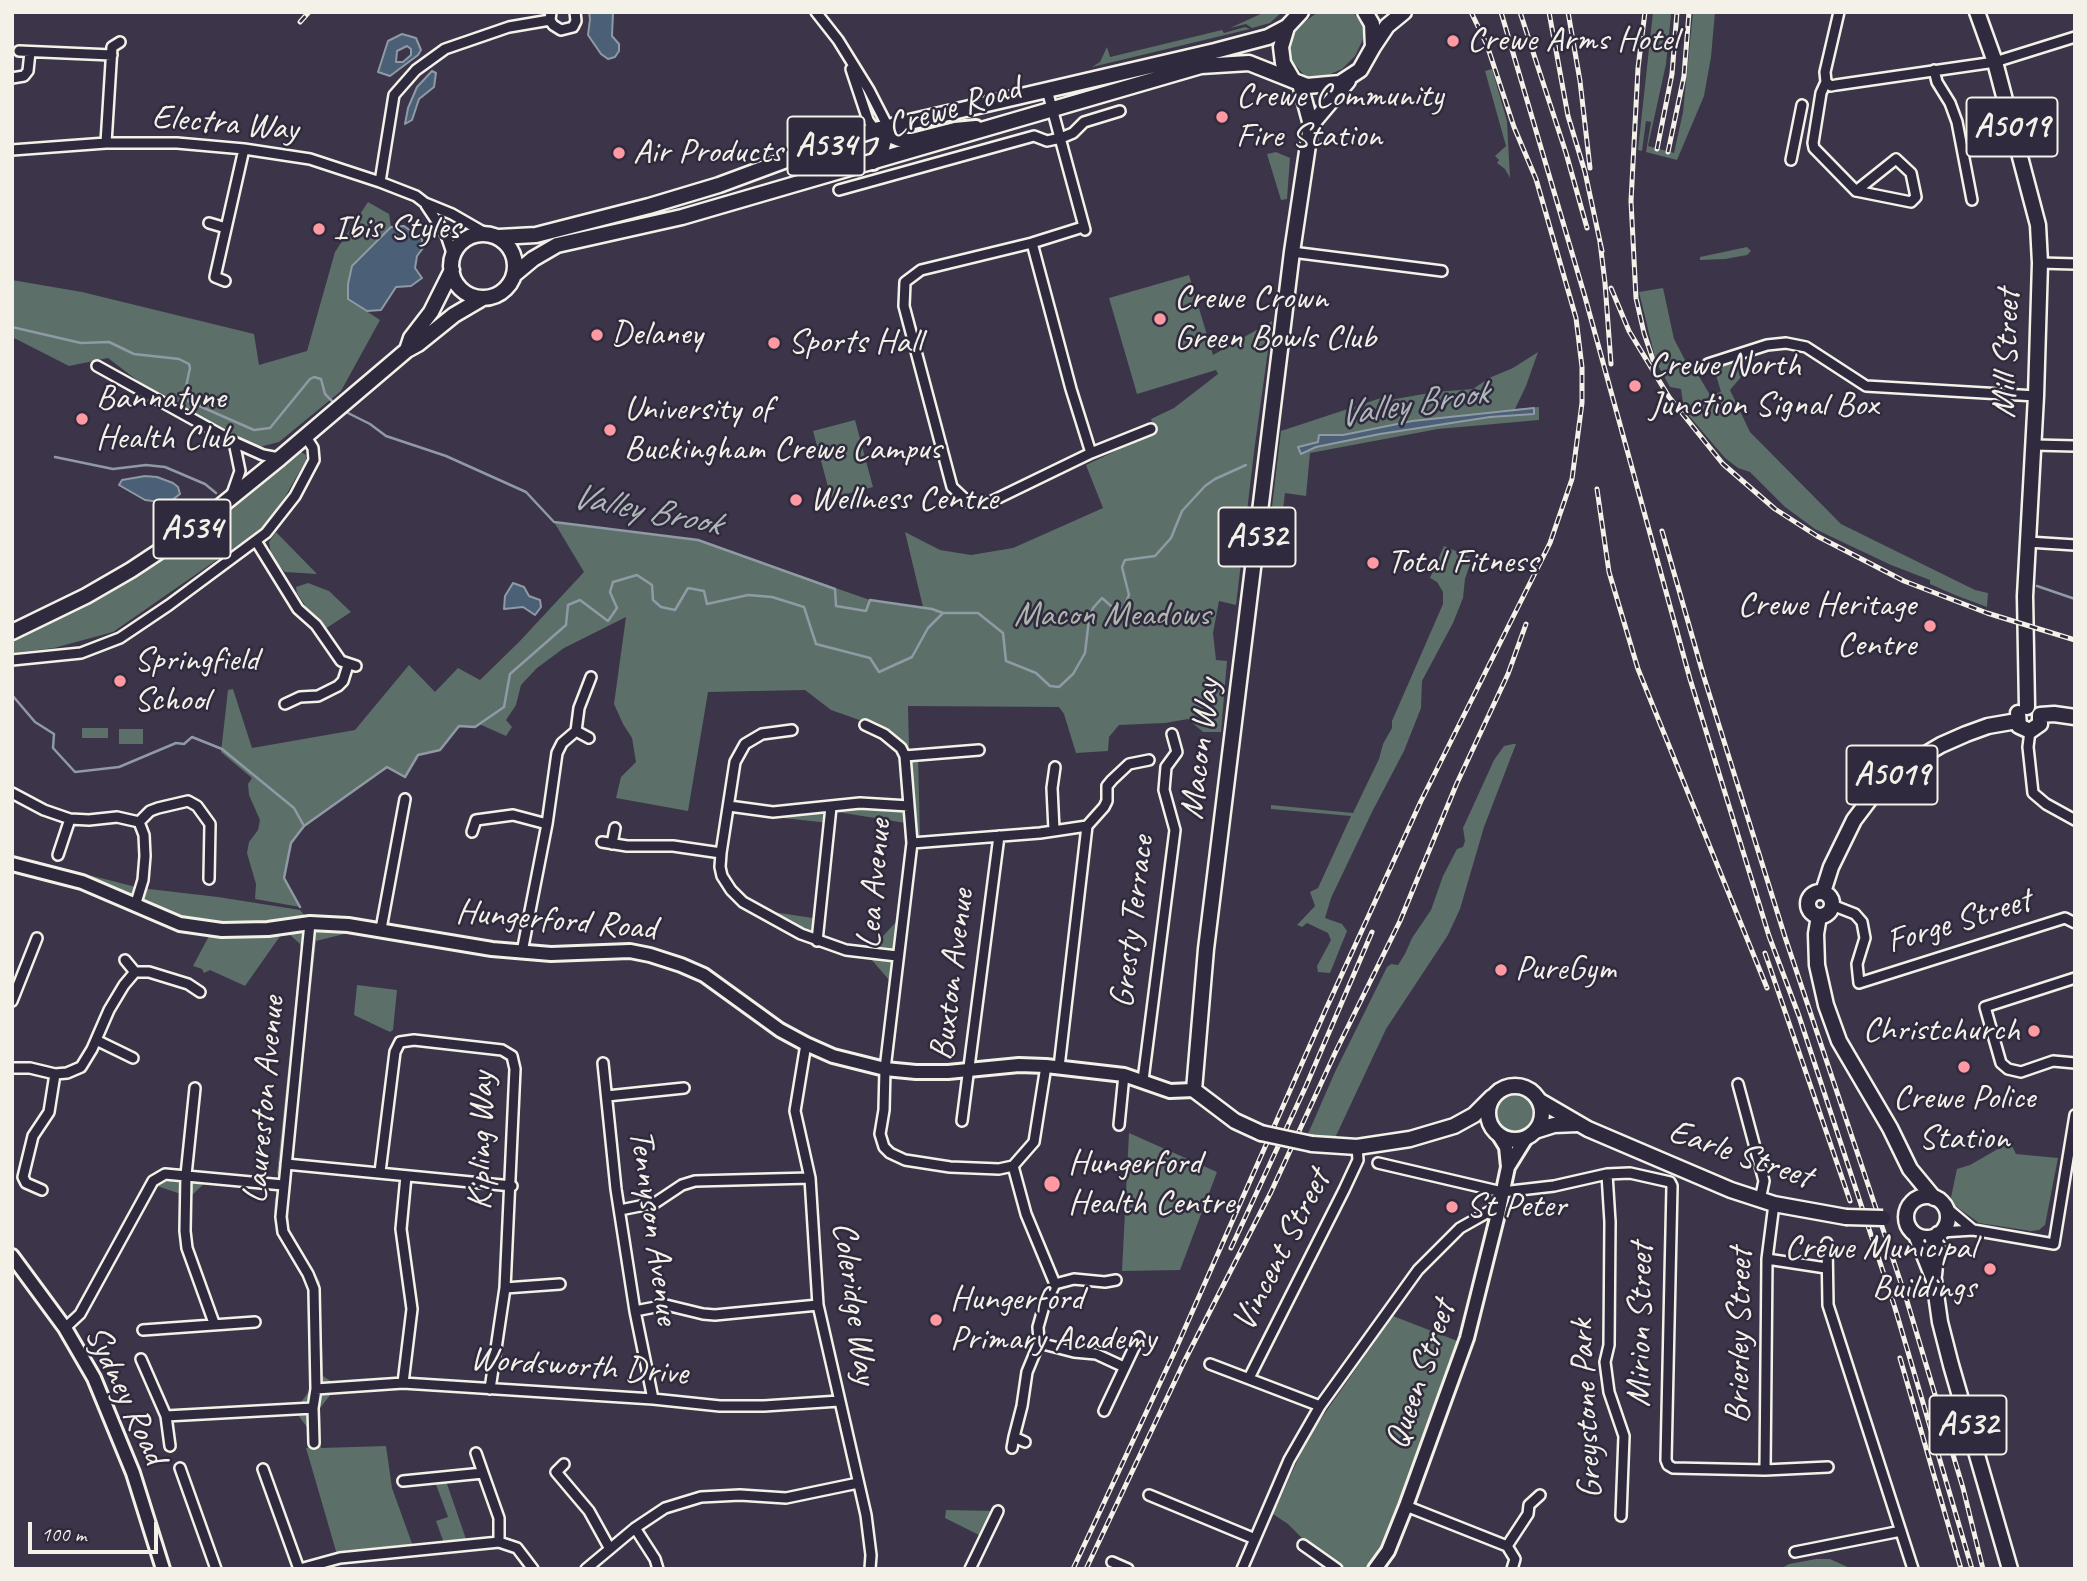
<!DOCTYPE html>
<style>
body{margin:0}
#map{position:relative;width:2087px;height:1581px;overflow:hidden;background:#3c3448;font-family:Caveat,sans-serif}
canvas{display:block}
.frame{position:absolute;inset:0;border:14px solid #f4f1e8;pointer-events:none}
.scale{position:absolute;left:28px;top:1522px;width:130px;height:32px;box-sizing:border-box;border:4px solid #f4f1e8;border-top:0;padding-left:9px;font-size:21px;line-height:24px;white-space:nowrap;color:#f4f1e8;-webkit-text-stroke:5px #2f2a3d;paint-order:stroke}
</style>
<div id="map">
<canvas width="2087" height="1581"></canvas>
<div class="frame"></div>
<div class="scale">100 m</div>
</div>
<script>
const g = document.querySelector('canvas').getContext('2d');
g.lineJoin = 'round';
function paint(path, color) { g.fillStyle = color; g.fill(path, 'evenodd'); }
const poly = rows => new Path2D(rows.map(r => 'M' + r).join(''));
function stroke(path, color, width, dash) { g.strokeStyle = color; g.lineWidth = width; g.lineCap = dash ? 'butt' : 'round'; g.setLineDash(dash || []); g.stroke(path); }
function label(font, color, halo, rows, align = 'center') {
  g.font = font + ' Caveat,sans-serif'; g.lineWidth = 5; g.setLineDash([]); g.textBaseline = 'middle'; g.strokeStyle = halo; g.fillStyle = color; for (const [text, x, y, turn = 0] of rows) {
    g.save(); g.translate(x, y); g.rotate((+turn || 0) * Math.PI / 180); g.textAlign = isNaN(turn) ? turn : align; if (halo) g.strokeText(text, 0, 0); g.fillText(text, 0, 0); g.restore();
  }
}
paint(poly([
 [1265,12,1282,12,1270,23,1252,28,1246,24,1230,28],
 [1318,12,1354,13,1360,22,1363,23,1365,35,1355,56,1342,69,1326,76,1310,78,1304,75,1290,59,1288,42,1292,33,1299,26],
 [1653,12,1670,12,1671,15,1666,64,1648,146,1674,153,1683,112,1693,12,1715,12,1711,57,1704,96,1677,160,1646,152,1651,122,1646,121,1642,151,1638,150],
 [1245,27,1250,29,1092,67,1100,62,1107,47,1110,57,1222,30,1224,33],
 [1492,69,1507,121,1510,178,1505,169,1497,163,1499,160,1495,156,1506,146,1485,71],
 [1276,152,1290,158,1287,199,1281,200,1267,154],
 [368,202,389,214,391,227,352,266,348,299,380,320,341,391,279,442,255,448,142,384,108,358,69,366,14,338,12,339,12,280,82,292,254,334,259,365,307,351,335,252],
 [1747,247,1751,251,1747,255,1725,259,1700,260,1700,257],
 [1189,275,1213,355,1272,321,1254,452,1236,605,1219,601,1213,633,1216,660,1227,661,1221,732,1203,732,1188,719,1165,723,1119,725,1109,737,1108,751,1076,753,1064,714,1059,707,908,706,909,747,882,728,831,710,805,690,708,692,688,811,616,798,621,777,636,762,632,738,623,724,614,704,626,617,564,648,537,668,521,685,516,705,506,720,512,727,506,736,479,724,475,727,459,726,440,750,418,755,405,777,387,767,304,826,291,843,284,878,300,907,255,899,256,884,247,853,249,842,258,830,260,820,249,795,248,784,252,778,221,752,228,690,233,689,252,748,355,730,409,665,435,692,458,668,480,680,519,642,584,572,554,522,698,540,870,600,923,607,905,532,940,550,971,555,1013,548,1103,508,1086,465,1155,432,1151,419,1174,408,1218,374,1216,370,1137,394,1109,298],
 [1663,288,1674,339,1686,362,1700,378,1710,395,1721,392,1716,375,1718,368,1733,363,1746,371,1730,390,1750,432,1841,524,1975,590,1988,593,1987,607,1955,595,1930,584,1930,580,1891,565,1815,529,1785,507,1750,472,1738,468,1725,458,1684,410,1681,389,1670,387,1656,362,1639,292],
 [1538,352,1526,386,1515,409,1539,407,1539,420,1438,429,1310,453,1306,496,1285,493,1278,550,1269,532,1281,431,1384,397,1384,401,1435,392,1473,389,1489,378,1513,368],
 [855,420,873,487,831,498,813,431],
 [298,450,306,455,306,460,285,497,264,527,113,632,54,648,12,653,12,637,80,606],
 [276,532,317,574,285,572,272,559,269,542],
 [1444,546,1472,558,1465,579,1463,598,1453,623,1422,681,1421,708,1404,751,1372,812,1331,898,1325,918,1342,924,1347,931,1330,973,1318,972,1317,966,1331,940,1328,933,1307,923,1302,927,1297,925,1315,906,1310,892,1318,888,1351,816,1271,809,1271,805,1353,813,1379,759,1383,744,1392,728,1392,721,1443,604,1443,592,1437,582,1430,578],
 [308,583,329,591,351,612,325,629,312,616,297,593,296,587],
 [82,728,108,728,108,738,82,738],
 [119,729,143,729,143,744,119,744],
 [1513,744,1516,744,1484,827,1460,909,1448,935,1386,1029,1335,1138,1307,1136,1335,1072,1387,967,1391,964,1398,965,1405,954,1412,938,1431,910,1443,876,1457,849,1463,847,1465,841,1463,828,1494,760,1504,746],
 [918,755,920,837,1053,825,1054,830,1078,827,1076,834,916,849,892,1069,881,1068,889,980,871,959,870,953,871,949,896,922,904,862,906,823,831,811,829,823,774,817,773,812,831,807,909,806,905,756],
 [61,868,140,888,218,897,300,910,311,923,348,925,348,933,316,941,293,1153,279,1176,277,1174,301,949,300,944,288,933,289,926,180,924,59,875],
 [751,903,773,912,819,919,817,941],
 [283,932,245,986,210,970,204,973,202,969,193,966,209,936,236,938],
 [357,985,397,990,393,1030,390,1032,354,1015],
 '1497 1113a19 19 0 1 1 38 0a19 19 0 1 1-38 0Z',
 [1129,1133,1217,1172,1180,1270,1122,1271],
 [2010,1142,2016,1154,2058,1158,2045,1225,2039,1230,2031,1231,1979,1223,1950,1202,1957,1169,1970,1165],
 [165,1174,211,1177,190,1197,151,1184],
 [292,1179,288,1209,289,1228,320,1282,323,1376,335,1384,331,1394,320,1408,321,1448,386,1446,392,1488,414,1549,338,1558,306,1448,308,1448,307,1427,298,1415,299,1405,310,1390,307,1286,278,1236,274,1215,275,1198,283,1185],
 [1393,1316,1460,1342,1383,1548,1368,1569,1341,1569,1310,1546,1288,1524,1273,1514,1308,1437],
 [445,1478,468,1545,445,1546,436,1521,448,1517,434,1479],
 [946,1510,998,1511,985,1538,945,1518],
 [1816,1559,1830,1559,1852,1569,1780,1569,1789,1564]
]), '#5c6f68');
const water = poly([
 [589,12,613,12,612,36,619,44,619,51,615,57,608,59,601,54,588,35,590,19,589,12],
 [402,34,416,38,421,50,418,55,390,76,378,72,388,41,402,34],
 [407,46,411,49,411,55,403,62,396,62,397,51,407,46],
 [432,71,436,73,434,87,419,99,412,120,405,124,408,108,417,87,432,71],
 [404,226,422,239,423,248,417,256,415,268,422,278,411,286,396,287,381,310,367,311,348,299,348,284,352,266,391,227,404,226],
 [1534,408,1534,414,1490,417,1380,434,1316,447,1301,454,1298,447,1318,442,1319,435,1343,435,1412,421,1534,408],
 [145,476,157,477,173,483,178,487,180,494,171,501,160,502,145,500,119,485,122,480,145,476],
 [513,583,524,587,529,596,540,600,541,607,535,615,523,607,504,609,505,596,513,583]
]);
paint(water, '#4b6076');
stroke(water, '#8f9aa4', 2);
stroke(poly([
 [12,327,81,343,109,342,134,354,179,359,189,364,190,368,185,391,188,401,254,430,270,428,310,379,314,377,321,379,325,394,335,404],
 [342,410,370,424,386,436,446,456,526,492,554,522,698,540,835,589,836,606,866,611,870,600,932,609,943,613,978,613,1003,633,1006,661,1036,673,1050,686,1059,687,1073,674,1085,653,1089,619,1093,608,1102,598,1118,612,1124,607,1129,595,1122,567,1125,560,1155,556,1171,538,1182,511,1205,486,1215,479,1246,465],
 [55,457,113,469,146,465,165,467,205,484,216,493],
 [2037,586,2075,599],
 [12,695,35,722,54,734,53,748,75,772,119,767,176,743,184,744,192,737,222,749,294,808,304,826],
 [300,907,284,878,291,843,304,826,387,767,405,777,418,755,440,750,459,726,475,727,504,707,510,674,566,625,568,605,580,600,608,621,617,608,610,592,613,582,637,575,652,585,653,600,661,607,675,610,688,588,704,591,707,604,748,595,772,597,804,607,816,644,870,658,879,672,912,657,928,628,943,613]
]), '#8f9aa4', 2.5);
const minor = poly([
 [551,12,550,20,553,25,561,30,573,27,576,21,575,12],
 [816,12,838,40,869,90,888,127],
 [1839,12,1825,72,1826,82,1821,93,1813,143,1814,148,1856,191,1896,159,1911,173,1916,197,1911,202,1856,191],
 [19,51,112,55],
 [851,69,868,120,875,130],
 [1934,70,1937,82,1950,103,1957,122,1972,200],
 [12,78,24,76,28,71,30,52],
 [1826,82,1831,86,1836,85,1995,62,2075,37],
 [1047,90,1085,230],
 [106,143,112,47,120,42],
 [12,150,106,143,177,143,244,149,310,159,380,182,416,196,425,203,452,214,485,233],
 [1791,160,1802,105],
 [380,182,394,95,416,70,445,49,509,27,550,20],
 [839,190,1034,136,1047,141,1061,138,1073,133,1084,122,1120,111],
 [426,205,446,235,453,256],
 [209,223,226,228],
 [1083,227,1032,243,921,270,905,282,904,306,952,487,968,502,990,502,1091,453,1151,429],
 [1032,243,1071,389,1091,453],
 [1292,252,1442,271],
 [2040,263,2075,264],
 [225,281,215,277,244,149],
 [1708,364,1767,345,1786,343,1806,347,1866,386,2036,396],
 [97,366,234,442,263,455,279,458],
 [2034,445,2075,446],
 [232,494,240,471,234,442],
 [256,541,298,609,316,625,341,661,356,666],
 [2028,542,2075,545],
 [12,660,81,653,120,638,169,605,266,533,295,496,314,460,313,448,306,437],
 [285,704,300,697,318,696,338,686,343,681,348,665],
 [865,725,884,734,901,748,905,756,912,843,885,1069,884,1110,880,1134,884,1147,890,1153,905,1160,950,1167,999,1169,1013,1166,1034,1142,1046,1066],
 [792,730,762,734,745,744,735,762,721,853,720,867,722,876,731,890,743,902,801,934,846,950,897,956],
 [576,731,589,738],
 [2030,731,2028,747,2033,793,2046,804,2075,820],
 [905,756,979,750],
 [12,793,44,810,70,819,89,820,117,817,139,822,144,835,145,856,143,880,135,906],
 [729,806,773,812,860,803,909,806],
 [139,822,150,811,158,808,188,801,197,806,210,824,209,879],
 [1054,830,1052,788,1055,767],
 [472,832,476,820,513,815,547,824],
 [602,842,627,846,673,846,721,853],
 [912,843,1040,833,1087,826],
 [612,844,615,828],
 [58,855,70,819],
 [1832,905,1855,914,1862,922,1865,938,1857,964,1859,983,2065,918,2075,923],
 [310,923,281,1217,283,1232,308,1274,314,1289,316,1389,313,1408,314,1443],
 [381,929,405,799],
 [817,941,831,807],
 [522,952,547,824,557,753,562,743,576,731,579,708,591,677],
 [125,960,135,972],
 [2075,978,1985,1007,2001,1063,2008,1069,2021,1072,2053,1061,2075,1063],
 [12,1001,37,938],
 [96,1040,133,1058],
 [806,1044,795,1111,810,1178,818,1305,866,1515,871,1555,870,1569],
 [603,1063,616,1189,635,1311,653,1399],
 [1059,1067,1087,826,1104,807,1107,801,1107,786,1112,780,1129,764,1149,760],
 [12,1068,30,1068,55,1074,67,1073,81,1067,92,1049,109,1010,124,985,135,972,149,972,188,984,200,992],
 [1143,1080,1175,830,1164,790,1166,767,1177,752,1172,734],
 [1738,1084,1764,1181,1760,1200],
 [195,1088,186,1175,185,1231,187,1248,214,1323],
 [607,1096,684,1088],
 [962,1121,999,836],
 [1119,1125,1124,1075],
 [1378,1163,1502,1192,1554,1186,1607,1174,1630,1173,1670,1182,1672,1186,1666,1460,1668,1465,1673,1468,1765,1470,1828,1467],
 [286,1164,512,1186],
 [1013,1166,1026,1214,1055,1284,1044,1306,1038,1327,1039,1343,1027,1372,1022,1406,1014,1437,1025,1442],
 [380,1172,395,1052,400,1042,414,1040,502,1050,512,1056,515,1069,505,1288,490,1389],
 [1607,1174,1610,1222,1609,1345,1605,1362,1609,1392,1624,1436,1621,1516],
 [42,1190,26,1183,23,1177,33,1136,49,1112,55,1074],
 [1942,1204,1973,1230],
 [620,1210,655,1203,682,1185,695,1181,810,1178],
 [1941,1232,1973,1230,2054,1244,2075,1115],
 [1827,1243,1828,1305,1913,1569],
 [1767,1259,1826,1268],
 [1055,1284,1074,1279,1105,1282,1116,1280],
 [505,1288,560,1284],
 [635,1311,666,1305,703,1314,715,1315,818,1305],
 [65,1328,80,1314,153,1181,165,1174,283,1185],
 [143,1330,255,1322],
 [1039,1343,1074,1352,1096,1354,1124,1367],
 [141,1359,166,1416,170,1446],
 [1210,1364,1320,1406],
 [1249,1378,1344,1190,1358,1160,1357,1147],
 [403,1383,412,1309,401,1229,406,1176],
 [316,1389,403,1383,653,1399,720,1406,764,1406,839,1401],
 [1104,1411,1139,1337],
 [166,1416,313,1408],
 [1012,1448,1014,1437],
 [476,1453,483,1473],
 [564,1464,556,1472,589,1511,610,1549],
 [180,1468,216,1569],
 [263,1469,299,1569],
 [1765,1470,1767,1259,1774,1204],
 [403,1481,483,1473,499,1518,499,1542],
 [1149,1495,1255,1539],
 [1406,1506,1507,1546],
 [635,1528,655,1559,658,1569],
 [1303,1545,1337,1569],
 [1795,1552,1901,1531],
 [1112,1562,1128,1569],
 [300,1569,340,1558,499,1542,517,1548,533,1569],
 [586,1569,635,1528,665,1508,701,1497,740,1495,786,1498,858,1483],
 [970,1569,998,1511],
 [1242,1569,1289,1460,1320,1406,1418,1270,1460,1228,1499,1206],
 [1512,1569,1515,1559,1507,1546,1528,1514,1529,1505,1540,1495]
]);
const tertiary = poly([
 [875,130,899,140,912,140,955,129,976,127],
 [873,163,883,148,888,128],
 [12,864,82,882,180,924,222,930,268,929,310,923,348,925,492,949,551,954,630,951,650,955,681,965,704,975,780,1030,806,1044,833,1056,885,1069,916,1072,948,1072,1019,1065,1046,1066,1124,1075,1170,1091,1194,1090],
 [1498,1134,1506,1147,1508,1167],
 [12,1256,65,1328,94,1378,133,1473,163,1569],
 [1375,1569,1388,1551,1406,1506,1467,1338,1498,1214,1508,1167,1526,1138]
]);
const primary = poly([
 [1977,12,1995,62,2038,225,2040,263,2036,396,2025,596,2027,707],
 [1373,47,1387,26,1404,12],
 [1293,80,1283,63,1281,47,1287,27,1301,12],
 [1311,125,1348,81],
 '451 266a32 32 0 1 1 64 0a32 32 0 1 1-64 0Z',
 [499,237,536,235,649,206,719,185,808,152,875,130,1215,51,1268,37,1287,27],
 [515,274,533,259,557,245,682,217,1201,66,1249,63,1307,86,1340,83,1360,70,1373,47,1372,24,1365,12],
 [407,350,411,338,431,312,452,270],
 [12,632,86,596,131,570,190,531,280,458,407,350,418,344,454,315,483,298],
 [2018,713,2019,726,2030,731,2040,724,2040,715],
 [2040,715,2054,714,2075,717],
 '1808 904a12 12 0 1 1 24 0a12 12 0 1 1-24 0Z',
 [1823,892,1831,867,1854,820,1879,787,1897,771,1941,745,1966,734,1988,726,2017,721],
 [1819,916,1816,934,1817,965,1826,1005,1839,1041,1890,1128,1910,1169,1934,1198],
 '1488 1113a27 27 0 1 1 54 0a27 27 0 1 1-54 0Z',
 [1540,1101,1588,1129,1731,1190,1774,1204,1846,1217],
 [1535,1131,1554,1125,1577,1124],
 [1261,1133,1235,1121,1194,1090,1206,949,1292,252,1311,125,1300,84],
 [1312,1144,1357,1147,1410,1139,1454,1126,1474,1115,1492,1097],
 '1906 1217a21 21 0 1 1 42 0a21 21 0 1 1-42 0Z',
 [1916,1235,1934,1280,1940,1322,1951,1365,2010,1569],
 [1934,1275,1938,1234]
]);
stroke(minor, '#f4f1e8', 14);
stroke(tertiary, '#f4f1e8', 18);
stroke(primary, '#f4f1e8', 19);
stroke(minor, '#2f2a3d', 9);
stroke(tertiary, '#2f2a3d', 12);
stroke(primary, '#2f2a3d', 14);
const rail = poly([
 [1501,12,1585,297,1690,679,1769,936,1799,1016,1895,1308,1972,1569],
 [1520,12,1566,153,1587,228],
 [1549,12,1568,116,1585,172,1602,251],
 [1568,12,1580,81,1590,168],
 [1645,12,1638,68,1631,201,1636,298,1644,333,1653,360],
 [300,22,309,12],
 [1657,149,1672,74,1677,12],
 [1668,152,1684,76,1689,12],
 [1600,242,1605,283,1611,364],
 [1611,288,1629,331,1669,397,1723,464,1775,509,1817,536,1904,581,1987,613,2075,640],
 [1597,489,1609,572,1638,669,1767,988],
 [1662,531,1703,674,1785,937,1907,1301,1963,1488,1983,1569],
 [1765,953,1850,1201],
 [1231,1248,1306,1086,1372,932],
 [1900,1358,1961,1569],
 [1073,1569,1174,1353,1326,1009,1421,801,1550,543,1572,479,1582,403,1582,367,1576,318,1536,179,1514,127,1487,45,1471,12],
 [1086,1569,1184,1362,1271,1192,1336,1051,1400,921,1457,783,1508,674,1526,624]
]);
stroke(rail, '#f4f1e8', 5);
stroke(rail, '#2f2a3d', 2.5, [8]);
const primaryBridge = poly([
 [1261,1133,1312,1144],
 [1846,1217,1883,1218]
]);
stroke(primaryBridge, '#f4f1e8', 19, []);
stroke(primaryBridge, '#2f2a3d', 14);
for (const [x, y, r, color] of [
 [1453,41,7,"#ff9aa2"],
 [1222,117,7,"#ff9aa2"],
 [619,153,7,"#ff9aa2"],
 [319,229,7,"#ff9aa2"],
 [1160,319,7,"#ff9aa2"],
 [597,335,7,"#ff9aa2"],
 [774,343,7,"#ff9aa2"],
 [1635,386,7,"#ff9aa2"],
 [82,419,7,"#ff9aa2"],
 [610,430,7,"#ff9aa2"],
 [796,500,7,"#ff9aa2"],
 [1373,563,7,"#ff9aa2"],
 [1930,626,7,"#ff9aa2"],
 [120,681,7,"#ff9aa2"],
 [1501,970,7,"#ff9aa2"],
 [2034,1031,7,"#ff9aa2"],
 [1964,1067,7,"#ff9aa2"],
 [1052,1184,9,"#ff9aa2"],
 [1452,1207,7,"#ff9aa2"],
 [1990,1269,7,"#ff9aa2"],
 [936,1320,7,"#ff9aa2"]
]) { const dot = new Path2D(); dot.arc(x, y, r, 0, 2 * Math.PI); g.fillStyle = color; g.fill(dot); stroke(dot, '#2f2a3d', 2.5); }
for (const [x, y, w] of [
 [2012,127,91],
 [826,146,77],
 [192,529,77],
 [1257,537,77],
 [1892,775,91],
 [1968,1425,77]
]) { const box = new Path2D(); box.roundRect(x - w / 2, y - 29.5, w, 59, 5); g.fillStyle = '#2f2a3d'; g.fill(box); stroke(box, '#f4f1e8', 2); }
label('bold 33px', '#f4f1e8', null, [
 ["A5019",2012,127],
 ["A534",826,146],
 ["A534",192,529],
 ["A532",1257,537],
 ["A5019",1892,775],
 ["A532",1968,1425]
]);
label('35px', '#f4f1e8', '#2f2a3d', [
 ["Crewe Arms Hotel",1467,41],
 ["Crewe Community",1236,97],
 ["Fire Station",1236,137],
 ["Air Products",633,153],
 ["Ibis Styles",333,229],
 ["Crewe Crown",1174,299],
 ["Green Bowls Club",1174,339],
 ["Delaney",611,335],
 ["Sports Hall",788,343],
 ["Crewe North",1649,366],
 ["Junction Signal Box",1649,406],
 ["Bannatyne",96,399],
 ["Health Club",96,439],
 ["University of",624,410],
 ["Buckingham Crewe Campus",624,450],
 ["Wellness Centre",810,500],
 ["Total Fitness",1387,563],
 ["Crewe Heritage",1916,606,"right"],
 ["Centre",1916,646,"right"],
 ["Springfield",134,661],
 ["School",134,701],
 ["PureGym",1515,970],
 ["Christchurch",2020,1031,"right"],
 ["Crewe Police",1964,1099,"center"],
 ["Station",1964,1139,"center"],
 ["Hungerford",1068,1164],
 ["Health Centre",1068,1204],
 ["St Peter",1466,1207],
 ["Crewe Municipal",1976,1249,"right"],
 ["Buildings",1976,1289,"right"],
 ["Hungerford",950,1300],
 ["Primary Academy",950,1340]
], 'left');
label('35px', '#f4f1e8', '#2f2a3d', [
 ["Crewe Road",954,108,-17],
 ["Electra Way",225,124,5],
 ["Mill Street",2007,354,-88],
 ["Macon Way",1201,749,-83],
 ["Lea Avenue",875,884,-85],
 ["Hungerford Road",556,921,5],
 ["Gresty Terrace",1133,922,-83],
 ["Forge Street",1959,922,-17],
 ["Buxton Avenue",953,975,-83],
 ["Laureston Avenue",265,1100,-85],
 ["Kipling Way",482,1141,-89],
 ["Earle Street",1740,1155,19],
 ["Tennyson Avenue",653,1227,82],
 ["Vincent Street",1282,1251,-63],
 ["Coleridge Way",854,1303,82],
 ["Mirion Street",1641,1325,-89],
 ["Brierley Street",1740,1336,-89],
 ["Wordsworth Drive",579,1367,4],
 ["Queen Street",1421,1375,-71],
 ["Sydney Road",125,1395,65],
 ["Greystone Park",1587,1409,-93]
]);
label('35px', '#b0b6ae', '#2f2a3d', [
 ["Macon Meadows",1112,616]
]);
label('italic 37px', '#b0b7ba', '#2f2a3d', [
 ["Valley Brook",1413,405,-9],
 ["Valley Brook",646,511,11]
]);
</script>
